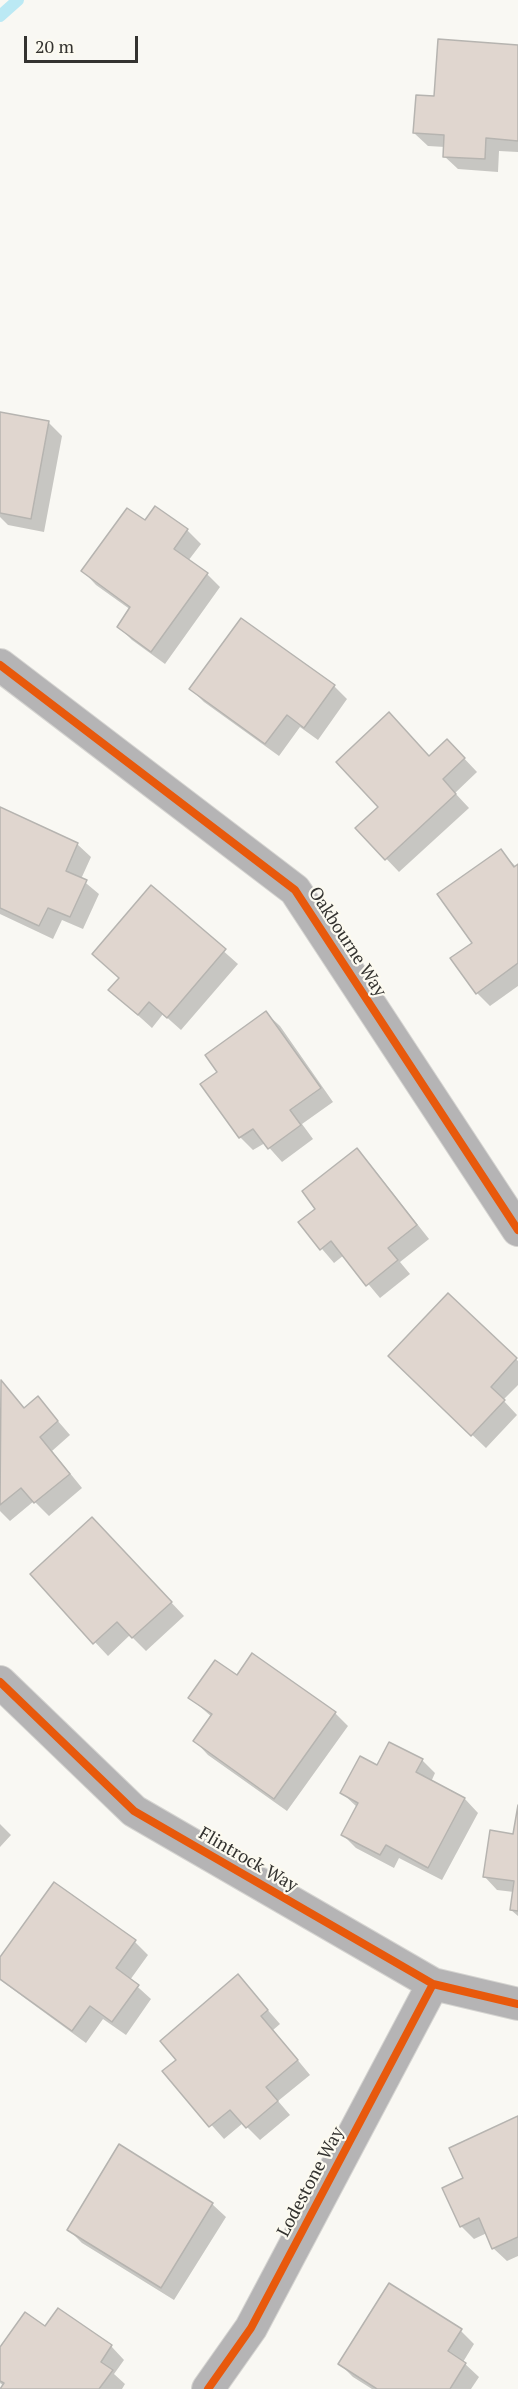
<!DOCTYPE html>
<style>
body{margin:0}
#map{position:relative;width:518px;height:2389px;overflow:hidden;background:#f9f8f3;font-family:"PT Serif",serif}
canvas{display:block}
.scale{position:absolute;left:24px;top:36px;width:114px;height:27px;box-sizing:border-box;border:3px solid #343330;border-top:0;padding-left:8px;font-size:18px;line-height:21px;white-space:nowrap;color:#343330;-webkit-text-stroke:4px #fcfaf0;paint-order:stroke}
</style>
<div id="map">
<canvas width="518" height="2389"></canvas>
<div class="scale">20 m</div>
</div>
<script>
const g = document.querySelector('canvas').getContext('2d');
g.lineJoin = 'round';
function paint(path, color) { g.fillStyle = color; g.fill(path, 'evenodd'); }
const poly = rows => new Path2D(rows.map(r => 'M' + r).join(''));
function stroke(path, color, width, dash) { g.strokeStyle = color; g.lineWidth = width; g.lineCap = dash ? 'butt' : 'round'; g.setLineDash(dash || []); g.stroke(path); }
function label(font, color, halo, rows, align = 'center') {
  g.font = font + ' "PT Serif",serif'; g.lineWidth = 4.5; g.setLineDash([]); g.textBaseline = 'middle'; g.strokeStyle = halo; g.fillStyle = color; for (const [text, x, y, turn = 0] of rows) {
    g.save(); g.translate(x, y); g.rotate((+turn || 0) * Math.PI / 180); g.textAlign = isNaN(turn) ? turn : align; if (halo) g.strokeText(text, 0, 0); g.fillText(text, 0, 0); g.restore();
  }
}
paint(poly([
 [518,46,518,152,499,151,498,172,458,169,444,156,445,147,428,146,414,133,435,98],
 [0,413,48,422,62,436,44,532,8,525,0,517],
 [156,508,187,530,201,544,188,561,207,574,220,587,165,664,132,640,119,627,131,610,96,585,83,571,145,522],
 [334,686,347,699,318,740,300,727,279,756,204,702,191,689],
 [460,754,477,772,455,793,469,808,399,872,357,828,430,758],
 [0,809,77,844,91,857,81,879,99,894,83,929,62,920,53,939,0,914],
 [501,851,516,867,518,866,518,986,490,1006,477,993],
 [151,887,238,964,181,1030,163,1014,152,1028,110,990,120,979],
 [266,1013,280,1026,333,1102,302,1124,313,1139,282,1162,265,1143,253,1150,240,1137,219,1072],
 [357,1150,370,1164,429,1239,400,1262,410,1274,380,1298,344,1255,334,1263,300,1223,317,1209],
 [448,1295,518,1361,518,1385,503,1400,517,1415,486,1448,403,1369],
 [1,1382,25,1409,38,1398,70,1435,52,1451,82,1488,49,1516,34,1501,10,1521,0,1511],
 [105,1532,184,1616,146,1651,130,1635,108,1656,32,1575],
 [237,1677,335,1713,348,1726,287,1811,208,1755,195,1741,212,1717,190,1698],
 [422,1760,435,1773,431,1782,465,1799,478,1813,442,1880,399,1858,394,1868,356,1848,343,1835,357,1807,342,1793,378,1767],
 [518,1815,518,1916,511,1910,514,1892,497,1890,484,1876,515,1836],
 [0,1824,11,1835,0,1847],
 [135,1942,148,1955,130,1980,151,1999,126,2035,103,2019,86,2043,0,1980,0,1960],
 [238,1976,280,2024,273,2030,310,2075,278,2101,290,2115,260,2140,243,2123,224,2139,164,2072,178,2060],
 [518,2118,518,2256,507,2261,493,2248,487,2233,474,2239,461,2226,465,2179],
 [212,2204,226,2217,174,2300,82,2243,69,2230],
 [390,2286,461,2331,474,2344,463,2362,479,2377,471,2389,372,2389,353,2377,340,2364],
 [45,2328,111,2346,124,2360,114,2374,125,2384,122,2389,2,2389,4,2386,0,2383,0,2349]
]), '#0003');
stroke(poly([
 [0,16,18,0]
]), '#bbe9f4', 12);
const building = poly([
 [438,39,518,45,518,141,486,138,485,159,443,157,444,135,413,133,416,95,434,96,438,39],
 [0,412,49,421,31,519,0,513,0,412],
 [155,506,188,529,174,549,208,573,151,652,117,627,130,607,81,571,127,508,145,520,155,506],
 [241,618,335,685,304,728,287,715,265,744,189,689,241,618],
 [389,712,429,756,447,739,465,758,443,779,456,794,385,860,355,828,378,807,336,762,389,712],
 [0,807,78,843,66,871,87,880,70,917,48,908,39,926,0,908,0,807],
 [501,849,514,867,518,864,518,963,476,994,450,958,472,943,437,894,501,849],
 [151,885,226,949,167,1018,149,1002,138,1015,108,990,119,978,92,954,151,885],
 [266,1011,321,1088,290,1110,301,1125,268,1149,253,1129,239,1138,200,1084,217,1072,205,1055,266,1011],
 [357,1148,417,1225,388,1248,398,1260,366,1286,331,1241,320,1250,298,1222,315,1209,302,1191,357,1148],
 [448,1293,517,1358,491,1387,505,1400,471,1436,388,1356,448,1293],
 [1,1380,24,1408,38,1396,58,1421,40,1437,70,1474,34,1503,21,1488,0,1505,1,1380],
 [92,1517,172,1602,132,1638,117,1622,93,1644,30,1574,92,1517],
 [252,1653,336,1712,274,1799,193,1741,212,1714,188,1698,215,1660,237,1675,252,1653],
 [389,1742,423,1759,416,1772,465,1798,428,1868,386,1845,380,1855,341,1835,358,1803,340,1793,360,1756,377,1765,389,1742],
 [518,1805,518,1911,510,1910,514,1881,483,1877,490,1830,513,1834,518,1805],
 [54,1882,136,1940,116,1968,139,1985,112,2022,90,2006,72,2031,0,1979,0,1957,54,1882],
 [238,1974,268,2010,261,2016,298,2060,266,2087,278,2101,246,2128,230,2110,209,2127,162,2071,176,2060,160,2041,238,1974],
 [518,2116,518,2237,492,2249,479,2218,460,2227,442,2188,463,2178,449,2148,518,2116],
 [119,2144,213,2203,161,2288,67,2230,119,2144],
 [389,2283,462,2329,448,2351,466,2363,450,2389,377,2389,338,2364,389,2283],
 [58,2308,112,2345,101,2362,113,2370,99,2389,0,2389,4,2383,0,2381,0,2347,25,2312,45,2326,58,2308]
]);
paint(building, '#e0d6cf');
stroke(building, '#b6b4b0', 1.5);
const street = poly([
 [0,665,295,890,518,1230],
 [0,1682,134,1811,433,1984,518,2004],
 [208,2389,251,2328,433,1984]
]);
stroke(street, '#d5d4d1', 34);
stroke(street, '#b5b4b5', 32);
stroke(poly([
 [0,665,295,890,518,1230],
 [0,1682,134,1811,433,1984,518,2004],
 [208,2389,251,2328,433,1984]
]), '#e8590c', 8);
label('18px', '#343330', '#fcfaf0', [
 ["Oakbourne Way",347,942,57],
 ["Flintrock Way",248,1860,30],
 ["Lodestone Way",311,2182,-62]
]);
</script>
